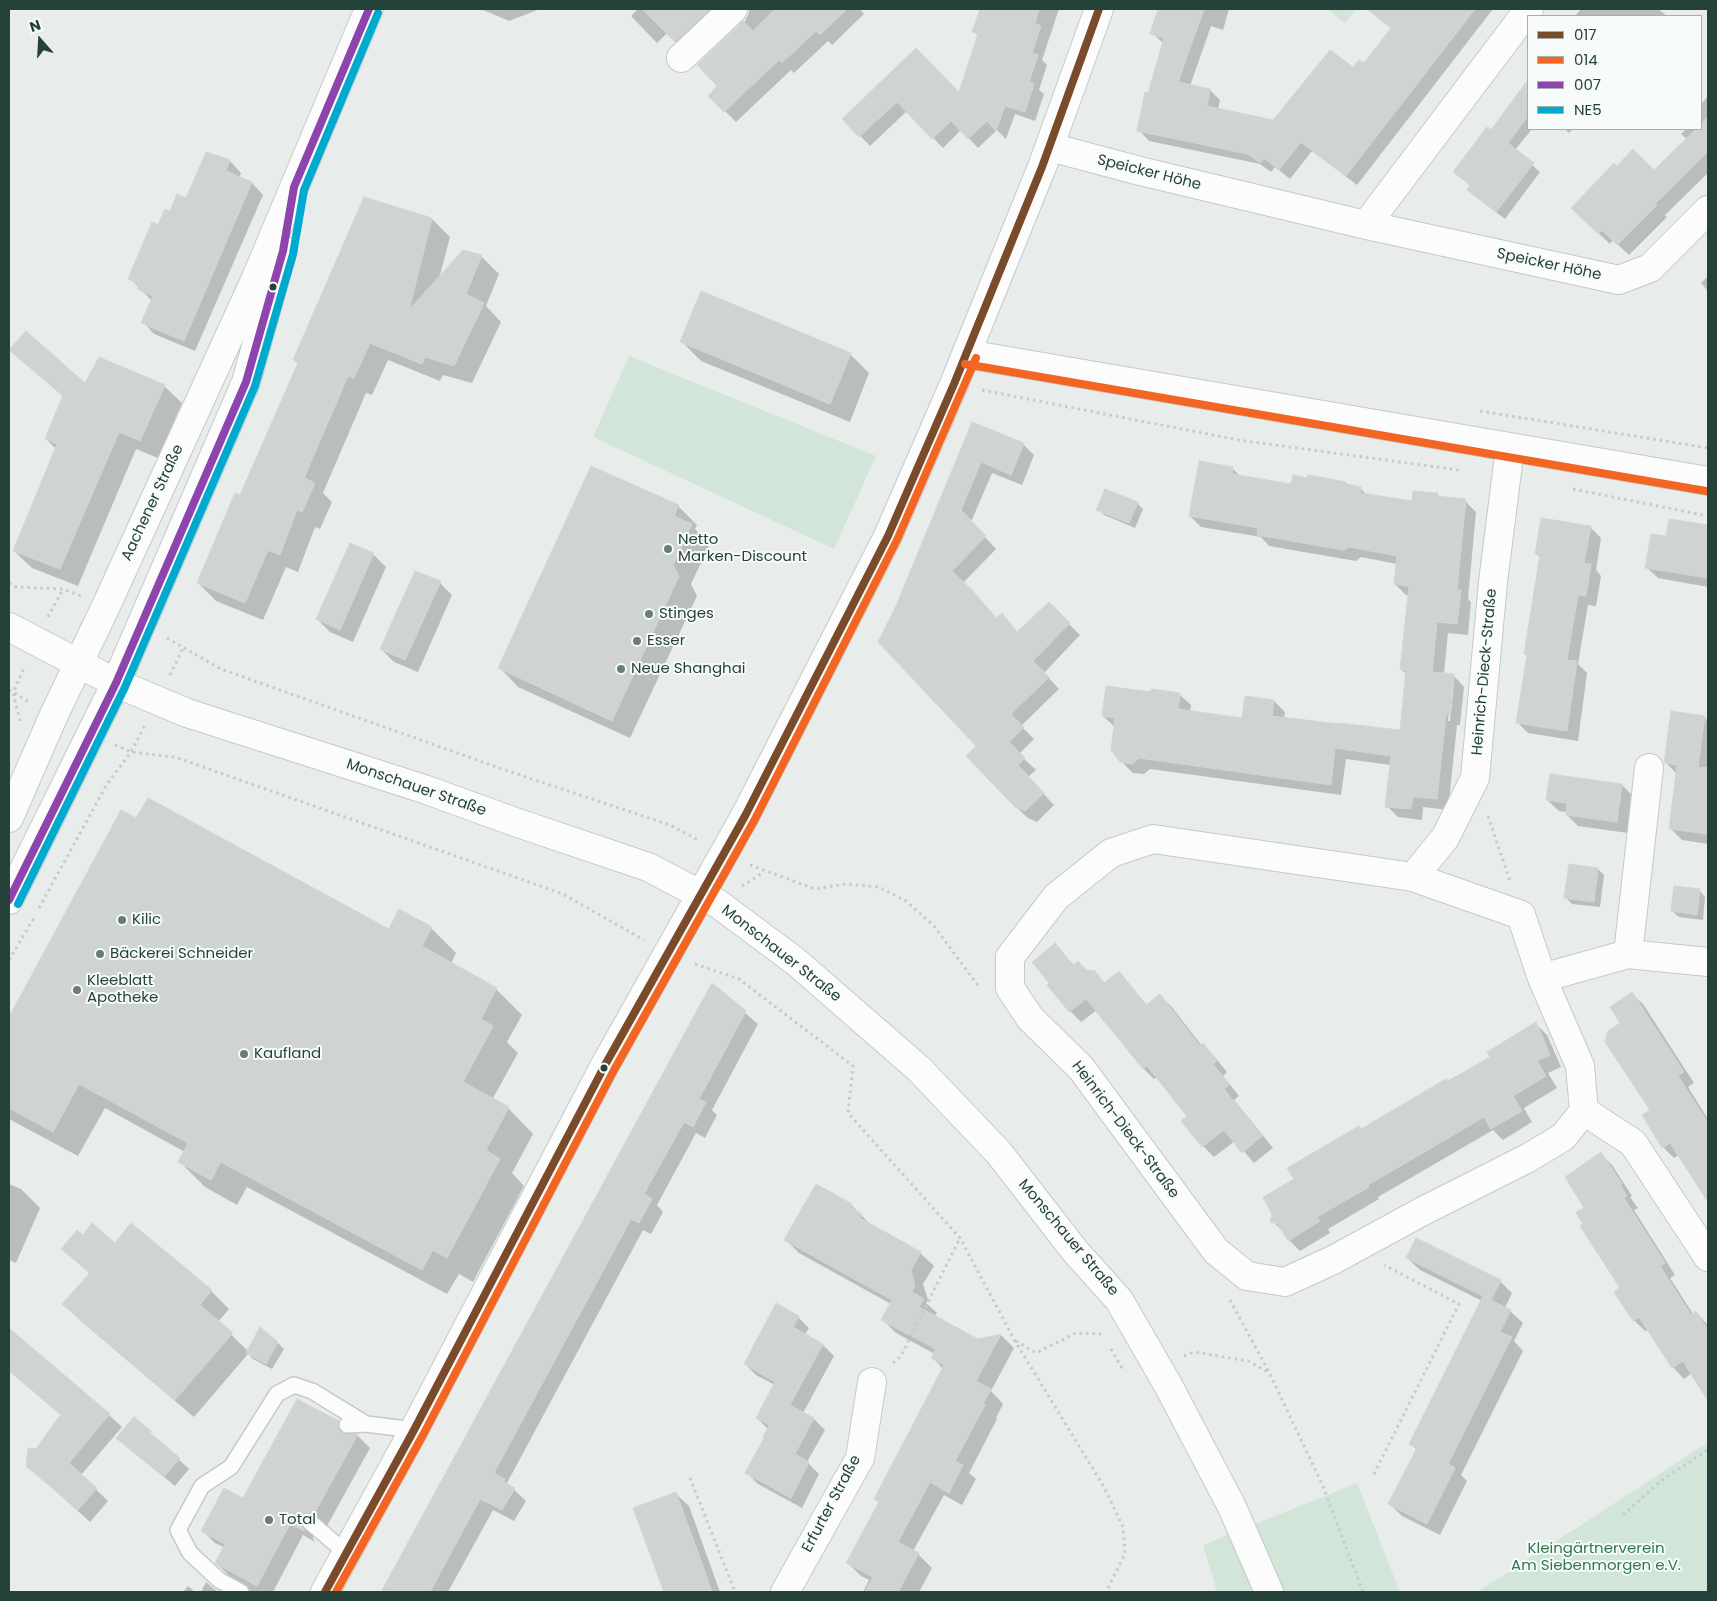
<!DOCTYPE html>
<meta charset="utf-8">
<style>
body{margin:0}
#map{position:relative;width:1717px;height:1601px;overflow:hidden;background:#e8edeb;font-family:Poppins,sans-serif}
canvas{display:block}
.frame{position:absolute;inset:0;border:10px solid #24423a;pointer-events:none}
.legend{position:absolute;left:1527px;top:15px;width:175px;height:115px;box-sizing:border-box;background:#f7fbf9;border:1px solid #a3b1ad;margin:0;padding:6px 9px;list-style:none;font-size:15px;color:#24423a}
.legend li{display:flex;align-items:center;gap:10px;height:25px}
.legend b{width:25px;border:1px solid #a3b1ad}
.north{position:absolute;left:15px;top:15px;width:50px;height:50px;-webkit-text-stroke:4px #f7fbf9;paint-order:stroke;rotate:341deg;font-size:14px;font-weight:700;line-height:20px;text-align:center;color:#24423a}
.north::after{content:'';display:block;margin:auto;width:18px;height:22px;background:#24423a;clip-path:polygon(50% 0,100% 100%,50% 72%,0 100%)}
</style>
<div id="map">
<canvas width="1717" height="1601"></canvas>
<div class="frame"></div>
<ul class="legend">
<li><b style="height:6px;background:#7a4b2a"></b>017</li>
<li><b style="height:6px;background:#f26522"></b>014</li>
<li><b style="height:6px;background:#8e44ad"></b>007</li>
<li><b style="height:6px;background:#00a9ce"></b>NE5</li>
</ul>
<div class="north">N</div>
</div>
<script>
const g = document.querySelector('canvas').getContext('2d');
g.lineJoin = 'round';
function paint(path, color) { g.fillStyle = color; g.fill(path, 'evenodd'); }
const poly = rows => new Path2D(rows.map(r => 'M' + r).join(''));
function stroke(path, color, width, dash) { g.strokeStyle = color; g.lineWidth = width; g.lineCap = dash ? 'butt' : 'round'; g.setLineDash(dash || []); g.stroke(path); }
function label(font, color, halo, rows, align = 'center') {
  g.font = font + ' Poppins,sans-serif'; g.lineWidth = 4; g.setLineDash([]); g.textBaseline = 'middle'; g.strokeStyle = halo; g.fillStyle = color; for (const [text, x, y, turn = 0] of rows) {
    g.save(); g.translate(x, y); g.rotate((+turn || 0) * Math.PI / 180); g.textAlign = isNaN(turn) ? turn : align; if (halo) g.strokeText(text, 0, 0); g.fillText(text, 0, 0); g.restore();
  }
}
paint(poly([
 [1327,9,1356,9,1345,23],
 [629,356,876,456,834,549,593,437],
 [1708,1442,1708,1592,1477,1592,1595,1516],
 [1357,1483,1400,1592,1217,1592,1203,1545]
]), '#d1e6d8');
paint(poly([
 [481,9,540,9,509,21],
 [638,9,733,9,687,53,667,33,657,43,631,16],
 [749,9,860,9,864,14,832,45,828,41,794,73,791,70,736,122,710,96,719,86,698,65,745,21,749,13],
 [982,9,1059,9,1042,60,1047,65,1039,90,1044,94,1035,121,1015,114,1006,139,997,130,978,148,961,130,943,148,907,111,870,146,844,119,916,50,959,94,979,37,974,32],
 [1160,9,1229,9,1223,30,1211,26,1190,86,1210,90,1220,100,1218,109,1273,121,1353,69,1364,65,1392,29,1381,18,1388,9,1493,9,1357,185,1312,151,1290,179,1275,167,1271,172,1260,164,1149,141,1139,130,1164,44,1152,33],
 [1581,9,1658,9,1667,16,1575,16],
 [1528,80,1528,129,1532,129,1515,150,1540,172,1505,219,1476,197,1468,189,1471,186,1455,172,1491,131],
 [1708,96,1708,173,1665,215,1667,217,1629,255,1613,240,1610,244,1572,208,1617,168,1654,172,1687,139,1681,134,1686,129,1701,129,1701,104],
 [1565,129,1573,129,1569,133],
 [206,154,230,161,241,173,239,178,252,183,263,195,195,351,154,334,143,322,152,301,130,278,159,226,170,213,186,200],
 [365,198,432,219,450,237,439,279,481,256,499,274,486,306,501,322,472,383,443,375,440,381,388,360,372,395,366,393,323,493,332,502,320,529,315,527,298,572,286,567,263,620,216,601,198,583,240,496,298,364,294,360],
 [1708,276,1708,291,1701,283],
 [682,342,850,354,869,373,850,422,701,361],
 [11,350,85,385,164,386,182,403,158,458,136,449,78,586,32,568,14,551,56,449,46,439,64,397,29,367],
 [972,424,1023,444,1034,455,1022,485,992,473,971,522,996,549,963,583,984,604,997,619,1002,615,1018,633,1049,604,1080,635,1044,673,1059,689,1021,726,1034,739,1019,754,1036,770,1028,777,1054,805,1037,822,1028,818,1016,807,978,746,897,607],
 [592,467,678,506,697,525,695,529,710,544,691,584,697,596,630,738,518,687,500,668],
 [1232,468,1241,477,1292,485,1346,483,1349,486,1360,488,1367,495,1413,503,1437,494,1441,498,1465,501,1476,512,1468,599,1471,602,1468,635,1448,633,1444,674,1453,675,1464,687,1460,725,1457,725,1448,810,1423,807,1422,820,1398,817,1387,806,1391,765,1346,759,1341,795,1150,769,1144,774,1133,773,1121,761,1115,727,1103,716,1152,693,1179,694,1191,705,1190,712,1243,719,1274,701,1285,712,1284,719,1401,732,1407,675,1401,669,1409,595,1406,595,1395,584,1397,564,1361,557,1356,561,1269,546,1261,537,1201,527,1190,516],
 [1452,683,1454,683,1450,721,1448,721],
 [1137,503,1143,509,1135,528,1104,515,1098,509],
 [1704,526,1708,530,1708,587,1658,578,1646,567,1667,538],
 [1590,527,1601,538,1596,570,1601,576,1596,606,1588,605,1578,664,1587,673,1578,741,1528,733,1517,722,1528,656,1525,654,1541,558,1536,554],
 [373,554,386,567,353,642,330,632,317,619],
 [440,583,452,595,418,672,394,662,381,649],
 [1704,717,1708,721,1708,844,1682,840,1670,828,1677,774,1665,762],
 [1622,785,1633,796,1628,833,1578,826,1567,815,1567,812,1559,811,1547,800],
 [121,811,137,820,389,930,431,928,456,953,451,964,496,989,522,1015,507,1042,518,1053,492,1100,508,1108,533,1134,512,1173,524,1186,473,1282,459,1274,447,1294,247,1187,237,1205,205,1187,180,1162,185,1152,105,1108,78,1156,9,1119,9,1020],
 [1598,869,1604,875,1600,907,1572,904,1566,898],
 [1699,890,1705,897,1703,920,1679,917,1672,911],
 [1055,945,1074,965,1088,972,1094,972,1105,983,1119,973,1147,1005,1160,996,1171,1006,1202,1046,1203,1045,1214,1056,1227,1072,1223,1076,1239,1096,1234,1100,1273,1148,1254,1163,1235,1141,1214,1157,1203,1146,1189,1116,1158,1077,1154,1079,1143,1068,1097,1010,1081,1022,1070,1011,1033,962],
 [712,985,758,1024,712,1110,717,1115,705,1138,696,1133,657,1205,663,1212,651,1234,643,1230,507,1483,526,1501,514,1521,493,1510,448,1592,383,1592],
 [1632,994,1643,1004,1694,1083,1688,1087,1708,1119,1708,1202,1679,1155,1674,1158,1663,1147,1622,1023],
 [1536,1024,1547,1035,1561,1067,1548,1073,1557,1088,1524,1108,1532,1122,1503,1140,1493,1130,1378,1197,1379,1199,1328,1229,1330,1233,1300,1251,1289,1240,1285,1233,1272,1221,1295,1180,1362,1130,1492,1057],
 [1601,1154,1612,1165,1632,1196,1630,1197,1638,1208,1634,1210,1675,1275,1670,1278,1693,1314,1696,1312,1708,1325,1708,1398,1692,1373,1684,1379,1673,1367,1648,1330,1645,1331,1634,1320,1622,1288,1585,1224,1586,1208],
 [9,1184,21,1189,40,1208,16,1263,9,1260],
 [851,1205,872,1226,920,1253,934,1266,923,1284,928,1300,926,1303,937,1313,934,1317,978,1341,1001,1335,1014,1348,991,1391,1003,1404,996,1418,997,1419,969,1473,976,1479,962,1505,944,1495,913,1551,918,1554,932,1568,919,1592,863,1592,869,1580,861,1576,848,1563,880,1504,876,1499,943,1369,933,1358,935,1354,896,1333,883,1320,891,1304,799,1253,786,1240],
 [132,1224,211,1291,229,1309,218,1322,248,1351,278,1343,284,1349,272,1369,253,1359,248,1354,194,1417,82,1322,64,1304,90,1274,63,1249,83,1237,115,1244],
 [1407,1258,1500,1281,1512,1293,1505,1308,1510,1311,1523,1323,1514,1341,1523,1351,1461,1475,1467,1481,1440,1535,1402,1516,1390,1504,1417,1450,1410,1444,1482,1301,1420,1270],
 [798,1317,809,1328,805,1335,823,1345,834,1356,803,1413,814,1419,825,1430,807,1462,819,1474,802,1508,758,1484,747,1473,766,1438,768,1429,757,1418,775,1385,756,1375,745,1364],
 [9,1330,109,1415,122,1427,81,1475,108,1501,90,1522,28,1466,36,1450,61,1415,9,1371],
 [134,1418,189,1469,175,1486,128,1448],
 [338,1422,351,1435,357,1435,370,1448,327,1526,321,1525,315,1529,313,1538,315,1542,303,1535,273,1592,251,1592,239,1585,216,1563,225,1548,215,1543,202,1530,243,1500],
 [676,1494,689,1506,720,1592,665,1592,635,1508],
 [206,1582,214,1589,219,1592,201,1592],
 [188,1586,195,1592,183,1592]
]), '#0003');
const building = poly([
 [642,9,710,9,675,42,642,9],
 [775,9,847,9,820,35,816,31,782,63,779,60,724,112,708,96,717,86,697,65,743,21,753,31,775,9],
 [980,9,1039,9,1035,23,1041,26,1032,53,1038,55,1029,82,1034,84,1025,112,1005,106,996,131,987,121,968,139,951,121,932,139,897,102,859,137,842,119,916,48,959,92,978,34,972,32,980,9],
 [1158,9,1204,9,1178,82,1210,89,1207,106,1273,120,1330,50,1353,67,1359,60,1364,63,1391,28,1367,9,1475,9,1346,176,1301,142,1279,170,1264,158,1260,163,1248,154,1137,131,1145,92,1148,93,1164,38,1150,34,1158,9],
 [1528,80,1528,116,1508,143,1534,163,1496,212,1467,190,1470,185,1453,172,1487,127,1491,130,1528,80],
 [1708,116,1708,151,1655,204,1657,205,1617,245,1602,230,1598,234,1571,208,1614,163,1617,166,1633,149,1654,170,1696,129,1701,129,1701,124,1708,116],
 [206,152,230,160,226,171,252,182,184,341,141,323,153,296,137,289,139,284,128,279,152,222,158,225,165,209,170,211,177,194,186,198,206,152],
 [364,197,432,218,409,310,463,250,482,255,466,294,484,303,454,366,425,357,422,364,370,343,354,378,348,376,304,478,315,483,302,512,297,510,280,555,268,550,245,603,197,583,235,493,240,495,298,363,293,360,364,197],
 [701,291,851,353,830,404,680,342,701,291],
 [26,331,85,383,99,357,165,385,140,441,119,432,60,569,13,551,57,444,45,439,63,395,9,350,26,331],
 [972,422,1024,443,1011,475,981,462,961,510,986,536,952,571,973,591,996,618,1002,613,1017,632,1049,602,1070,623,1033,661,1049,677,1011,714,1024,727,1009,742,1025,758,1018,765,1044,793,1025,811,1015,807,966,756,976,746,878,642,896,606,972,422],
 [1199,461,1233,467,1232,474,1291,484,1293,475,1307,478,1308,475,1346,482,1346,484,1361,487,1360,493,1412,501,1413,491,1438,493,1437,496,1466,499,1457,590,1461,590,1457,624,1437,622,1432,672,1454,674,1450,715,1446,714,1437,799,1413,797,1411,809,1385,807,1391,756,1335,748,1331,785,1139,758,1132,764,1120,762,1111,750,1115,718,1102,716,1106,686,1151,692,1151,689,1180,693,1178,709,1242,718,1245,696,1274,700,1272,716,1338,724,1338,723,1400,730,1406,670,1400,670,1409,586,1394,584,1397,556,1349,547,1344,550,1257,535,1258,528,1189,516,1199,461],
 [591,466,679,505,674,516,692,524,673,565,679,576,612,721,498,668,591,466],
 [1105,489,1138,502,1129,523,1096,510,1105,489],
 [1541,518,1591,526,1584,563,1591,564,1586,596,1578,595,1567,660,1577,661,1567,731,1516,723,1527,655,1524,654,1540,555,1535,554,1541,518],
 [1669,519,1708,525,1708,578,1645,568,1651,534,1666,536,1669,519],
 [350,543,374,553,340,630,316,619,350,543],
 [415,571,441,581,405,660,380,649,415,571],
 [1671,711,1705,716,1698,767,1708,768,1708,834,1669,829,1677,765,1664,763,1671,711],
 [1550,774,1622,784,1617,822,1566,815,1567,803,1546,800,1550,774],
 [148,798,389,929,399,909,432,927,422,946,497,988,481,1019,493,1026,463,1082,509,1107,486,1150,500,1159,447,1258,433,1250,422,1270,221,1162,211,1180,178,1162,188,1143,79,1084,53,1132,9,1108,9,1017,121,810,136,818,148,798],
 [1569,864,1598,868,1594,902,1564,898,1569,864],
 [1674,886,1700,889,1697,915,1671,911,1674,886],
 [1055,943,1073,965,1078,961,1086,970,1095,971,1104,983,1119,971,1146,1005,1160,994,1200,1046,1203,1043,1217,1061,1213,1064,1229,1085,1224,1089,1262,1136,1242,1153,1224,1130,1202,1147,1181,1121,1187,1116,1147,1066,1143,1069,1086,999,1069,1012,1047,985,1049,983,1032,962,1055,943],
 [712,983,746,1011,699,1099,706,1102,693,1127,684,1122,644,1194,652,1199,639,1223,631,1219,494,1473,505,1479,504,1482,515,1488,502,1510,480,1499,430,1592,381,1592,712,983],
 [1632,992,1684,1072,1678,1076,1708,1123,1708,1202,1670,1143,1662,1148,1642,1115,1650,1110,1605,1042,1608,1031,1620,1023,1610,1007,1632,992],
 [1536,1022,1550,1055,1537,1061,1546,1076,1513,1096,1522,1111,1491,1129,1484,1117,1368,1185,1369,1187,1317,1217,1320,1221,1288,1241,1278,1224,1270,1222,1272,1214,1263,1197,1294,1179,1287,1168,1359,1126,1361,1129,1446,1079,1448,1081,1490,1057,1487,1052,1536,1022],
 [1601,1152,1622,1184,1620,1185,1627,1196,1624,1198,1665,1263,1660,1266,1691,1315,1696,1311,1708,1330,1708,1401,1683,1361,1672,1368,1639,1317,1633,1321,1614,1292,1620,1288,1580,1226,1583,1224,1576,1212,1584,1208,1565,1177,1601,1152],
 [816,1184,852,1204,850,1207,862,1214,860,1218,921,1252,911,1270,915,1286,912,1292,924,1299,919,1307,978,1339,1001,1334,976,1381,991,1389,983,1404,985,1405,955,1461,963,1465,949,1493,930,1482,898,1542,919,1553,898,1592,865,1592,873,1577,846,1563,879,1502,874,1499,944,1365,931,1358,936,1349,881,1320,892,1300,784,1240,816,1184],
 [92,1223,115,1243,131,1223,212,1290,200,1305,233,1333,175,1400,62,1304,90,1273,61,1249,77,1230,83,1235,92,1223],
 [1416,1238,1501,1280,1491,1300,1511,1310,1500,1332,1512,1337,1448,1464,1455,1468,1427,1524,1388,1504,1417,1448,1409,1444,1483,1296,1406,1258,1416,1238],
 [776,1303,799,1316,793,1327,823,1344,790,1405,814,1418,795,1454,809,1462,791,1498,745,1473,764,1438,763,1437,769,1425,756,1418,775,1382,744,1364,776,1303],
 [260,1327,278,1342,266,1364,246,1353,260,1327],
 [9,1328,110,1414,69,1463,97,1488,78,1510,26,1466,28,1448,36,1449,61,1414,9,1371,9,1328],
 [297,1399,339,1421,338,1426,342,1433,358,1434,314,1514,307,1513,303,1516,301,1525,305,1531,290,1524,257,1586,215,1563,225,1544,201,1531,224,1488,243,1498,297,1399],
 [134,1417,151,1431,150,1433,180,1458,164,1477,116,1438,134,1417],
 [676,1492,700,1558,712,1592,664,1592,633,1508,676,1492]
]);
paint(building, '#cfd4d2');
stroke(building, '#d1d6d4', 1);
const lane = poly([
 [347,1425,366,1424,414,1430],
 [310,1522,346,1553],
 [241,1592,219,1580,190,1553,178,1530,202,1486,231,1467,277,1394,294,1385,312,1391,366,1424]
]);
const street = poly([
 [681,58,733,9],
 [1050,147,1140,171,1366,225,1619,280,1650,268,1708,210],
 [1366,225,1529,9],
 [967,354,1708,481],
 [1153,839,1413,877,1521,915,1542,978,1580,1066,1584,1111,1563,1137,1528,1158,1423,1211,1333,1260,1285,1282,1247,1276,1216,1251,1081,1068,1030,1018,1010,988,1010,957,1056,897,1111,853,1153,839],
 [1413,877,1445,838,1475,778,1493,582,1510,448],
 [1628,954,1649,768],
 [1542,978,1628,954,1708,962],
 [1584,1111,1633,1143,1708,1257],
 [785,1592,860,1458,872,1382]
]);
const secondary = poly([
 [9,627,116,683,187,713,424,789,515,822,648,867,717,903,795,961,919,1069,999,1153,1075,1251,1119,1300,1168,1385,1232,1507,1269,1592],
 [9,818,53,717,106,606,256,278,369,9],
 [9,900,116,683,246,382,283,250],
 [325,1592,414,1430,605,1065,745,816,888,536,954,384,1042,167,1099,9]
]);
stroke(lane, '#c5cac8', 18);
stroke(street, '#c5cac8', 30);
stroke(secondary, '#c3cbc8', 30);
stroke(poly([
 [982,390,1238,440,1459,470],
 [1480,411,1708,448],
 [1573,489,1708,516],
 [9,583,16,587,63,589,81,596],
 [48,617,63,589],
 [167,638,221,669,505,770,670,825,700,841],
 [170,675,183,648],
 [9,690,29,702],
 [20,721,13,693,25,666],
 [115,745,131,752,175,757,563,894,644,940],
 [1488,816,1510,881],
 [750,865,815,889,846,884,879,887,906,901,934,926,980,988],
 [742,886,764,872],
 [39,908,107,784,131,752,145,725],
 [9,960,34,918],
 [695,964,739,979,853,1066,848,1113,960,1238,1015,1341,1104,1487,1123,1527,1125,1554,1106,1592],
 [1230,1300,1269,1372,1322,1484,1363,1592],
 [1016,1341,1036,1353,1076,1333,1103,1334,1105,1336],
 [1111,1349,1122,1368,1125,1371],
 [1184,1356,1194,1352,1248,1361,1268,1372],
 [893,1363,901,1356,960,1238],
 [1374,1474,1459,1304,1384,1265],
 [690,1478,735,1592],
 [1623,1515,1662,1480,1708,1450]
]), '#c3ccca', 3, [2.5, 4]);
stroke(lane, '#fcfcfc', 15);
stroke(street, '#fcfcfc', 28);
stroke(secondary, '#fcfcfc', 28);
stroke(poly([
 [325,1592,414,1430,605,1065,745,816,888,536,954,384,1042,167,1099,9]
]), '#7a4b2a', 8);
stroke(poly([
 [965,364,1706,491],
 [336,1592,423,1435,614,1070,754,821,897,540,976,358]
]), '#f26522', 8);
stroke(poly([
 [9,900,116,683,246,382,283,251,294,187,369,9]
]), '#8e44ad', 8);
stroke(poly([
 [18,904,125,687,255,386,293,254,304,190,378,13]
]), '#00a9ce', 8);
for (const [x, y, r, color] of [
 [273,287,4.5,"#24423a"],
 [668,549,5,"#697e78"],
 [649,614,5,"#697e78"],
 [637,641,5,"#697e78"],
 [621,669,5,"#697e78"],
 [122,920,5,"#697e78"],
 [100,954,5,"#697e78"],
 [77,990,5,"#697e78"],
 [244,1054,5,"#697e78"],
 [604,1068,4.5,"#24423a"],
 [269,1520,5,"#697e78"]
]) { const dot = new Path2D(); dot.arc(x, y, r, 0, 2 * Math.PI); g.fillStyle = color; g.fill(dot); stroke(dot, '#f7fbf9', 2); }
label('15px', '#24423a', '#f7fbf9', [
 ["Speicker Höhe",1149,173,14],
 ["Speicker Höhe",1549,265,12],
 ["Aachener Straße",153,503,-65],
 ["Heinrich-Dieck-Straße",1485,672,-85],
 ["Monschauer Straße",416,788,19],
 ["Monschauer Straße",781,954,38],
 ["Heinrich-Dieck-Straße",1125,1130,53],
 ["Monschauer Straße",1068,1238,50],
 ["Erfurter Straße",832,1504,-62]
]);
label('15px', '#24423a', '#f7fbf9', [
 ["Netto",678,540],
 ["Marken-Discount",678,557],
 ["Stinges",659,614],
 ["Esser",647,641],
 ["Neue Shanghai",631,669],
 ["Kilic",132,920],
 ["Bäckerei Schneider",110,954],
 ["Kleeblatt",87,981],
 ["Apotheke",87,998],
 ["Kaufland",254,1054],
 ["Total",279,1520]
], 'left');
label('15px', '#2d7a4b', '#f7fbf9', [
 ["Kleingärtnerverein",1596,1549],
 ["Am Siebenmorgen e.V.",1596,1566]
]);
</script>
